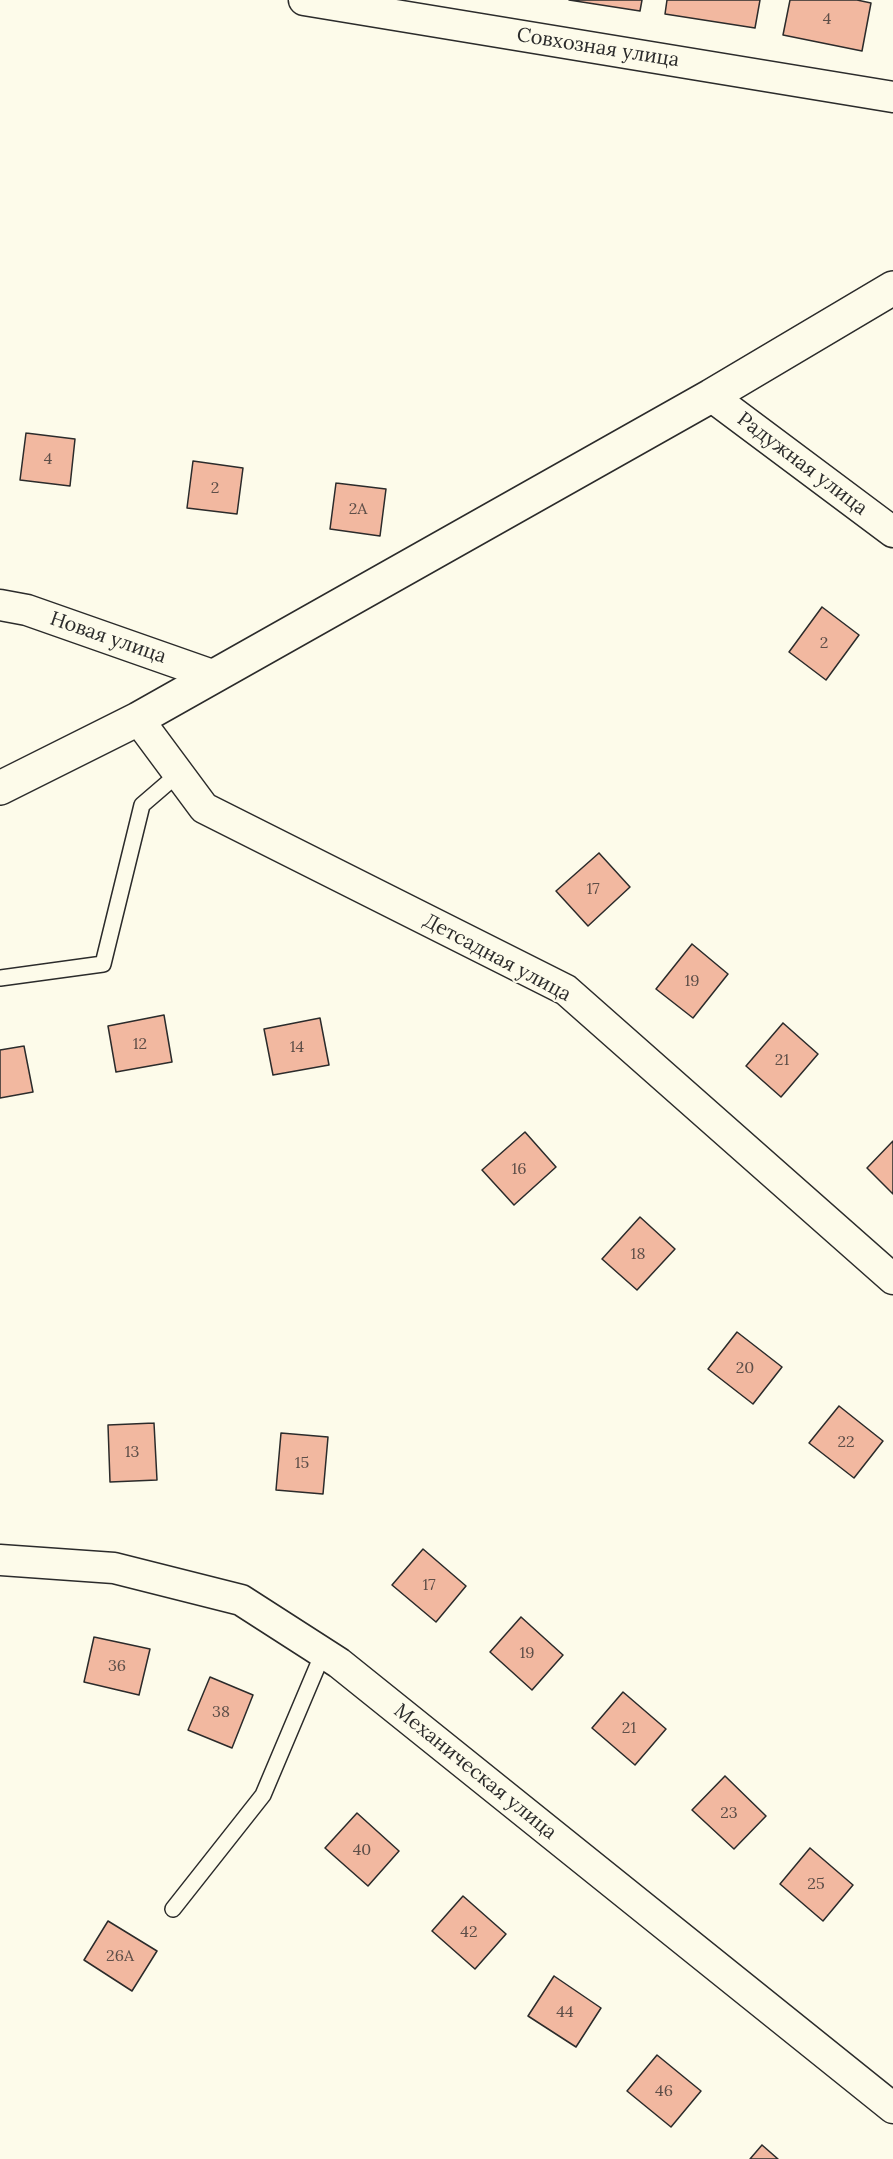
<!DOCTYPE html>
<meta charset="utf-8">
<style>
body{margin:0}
canvas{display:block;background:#fdfbea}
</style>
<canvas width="893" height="2159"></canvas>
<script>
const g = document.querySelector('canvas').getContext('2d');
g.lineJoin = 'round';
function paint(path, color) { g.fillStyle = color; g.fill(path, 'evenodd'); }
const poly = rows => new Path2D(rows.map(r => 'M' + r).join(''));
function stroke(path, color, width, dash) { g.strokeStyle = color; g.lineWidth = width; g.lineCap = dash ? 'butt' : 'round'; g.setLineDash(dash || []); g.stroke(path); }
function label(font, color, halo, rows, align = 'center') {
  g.font = font + ' Lora,serif'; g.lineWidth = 4.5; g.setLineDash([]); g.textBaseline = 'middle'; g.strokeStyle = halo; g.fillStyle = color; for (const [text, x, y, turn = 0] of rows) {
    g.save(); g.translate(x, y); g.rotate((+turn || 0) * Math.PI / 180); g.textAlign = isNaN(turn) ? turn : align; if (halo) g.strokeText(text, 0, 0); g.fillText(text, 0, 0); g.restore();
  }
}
const building = poly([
 [569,0,642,0,640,11,569,0],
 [667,0,760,0,755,28,665,14,667,0],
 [790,0,857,0,871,3,862,51,783,35,790,0],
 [26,433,75,439,70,486,20,480,26,433],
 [193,461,243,468,237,514,187,508,193,461],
 [336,483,386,489,380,536,330,529,336,483],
 [822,607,859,635,826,680,789,652,822,607],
 [599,853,630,887,588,926,556,891,599,853],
 [692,944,728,974,693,1018,656,989,692,944],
 [164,1015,172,1062,116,1072,108,1026,164,1015],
 [320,1018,329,1065,273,1075,264,1029,320,1018],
 [783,1023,818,1054,781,1097,746,1066,783,1023],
 [24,1046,33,1092,0,1098,0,1050,24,1046],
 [525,1132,556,1167,514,1205,482,1170,525,1132],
 [893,1141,893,1194,867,1168,893,1141],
 [640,1217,675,1249,637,1290,602,1259,640,1217],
 [737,1332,782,1367,753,1404,708,1369,737,1332],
 [839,1406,883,1441,854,1478,809,1443,839,1406],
 [154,1423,157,1480,110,1482,108,1425,154,1423],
 [281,1433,328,1437,323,1494,276,1490,281,1433],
 [423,1549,466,1586,436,1622,392,1585,423,1549],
 [521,1617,563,1655,532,1690,490,1652,521,1617],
 [94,1637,150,1649,139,1695,84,1682,94,1637],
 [210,1677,253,1695,232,1748,188,1730,210,1677],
 [623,1692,666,1729,635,1765,592,1728,623,1692],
 [725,1776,766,1816,734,1849,692,1810,725,1776],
 [357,1813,399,1851,368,1886,325,1848,357,1813],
 [810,1848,853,1885,823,1921,780,1884,810,1848],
 [463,1896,506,1934,475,1969,432,1931,463,1896],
 [108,1921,157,1951,132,1991,84,1960,108,1921],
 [554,1976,601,2008,576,2047,528,2016,554,1976],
 [657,2055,701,2091,671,2127,627,2091,657,2055],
 [762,2145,778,2159,750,2159,762,2145]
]);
paint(building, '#f2b8a0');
stroke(building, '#2b2b2b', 1.5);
const lane = poly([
 [0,978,103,964,142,805,178,774],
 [173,1909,263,1795,323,1653]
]);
const street = poly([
 [304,0,893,97],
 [711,396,893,532],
 [0,605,27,610,215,676],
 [138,719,204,808,566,990,893,1279],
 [0,1560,114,1568,241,1600,339,1663,893,2108]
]);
const secondary = poly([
 [0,788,138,719,711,396,893,288]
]);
stroke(lane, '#2b2b2b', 18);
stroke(street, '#2b2b2b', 33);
stroke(secondary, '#2b2b2b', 36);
stroke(lane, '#fdfbea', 15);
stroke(street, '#fdfbea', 30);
stroke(secondary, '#fdfbea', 33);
label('16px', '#5d4e48', null, [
 ["4",827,19],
 ["4",48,459],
 ["2",215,488],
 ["2А",358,509],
 ["2",824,643],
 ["17",593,889],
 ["19",692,981],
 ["12",140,1044],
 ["14",297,1047],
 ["21",782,1060],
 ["16",519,1169],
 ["18",638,1254],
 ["20",745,1368],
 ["22",846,1442],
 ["13",132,1452],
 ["15",302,1463],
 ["17",429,1585],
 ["19",527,1653],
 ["36",117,1666],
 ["38",221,1712],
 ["21",629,1728],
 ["23",729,1813],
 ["40",362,1850],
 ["25",816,1884],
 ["42",469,1932],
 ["26А",120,1956],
 ["44",565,2012],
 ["46",664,2091]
]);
label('20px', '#2b2b2b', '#fdfbea', [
 ["Совхозная улица",598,48,9],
 ["Радужная улица",802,464,37],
 ["Новая улица",108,638,19],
 ["Детсадная улица",497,958,28],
 ["Механическая улица",475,1772,39]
]);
</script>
